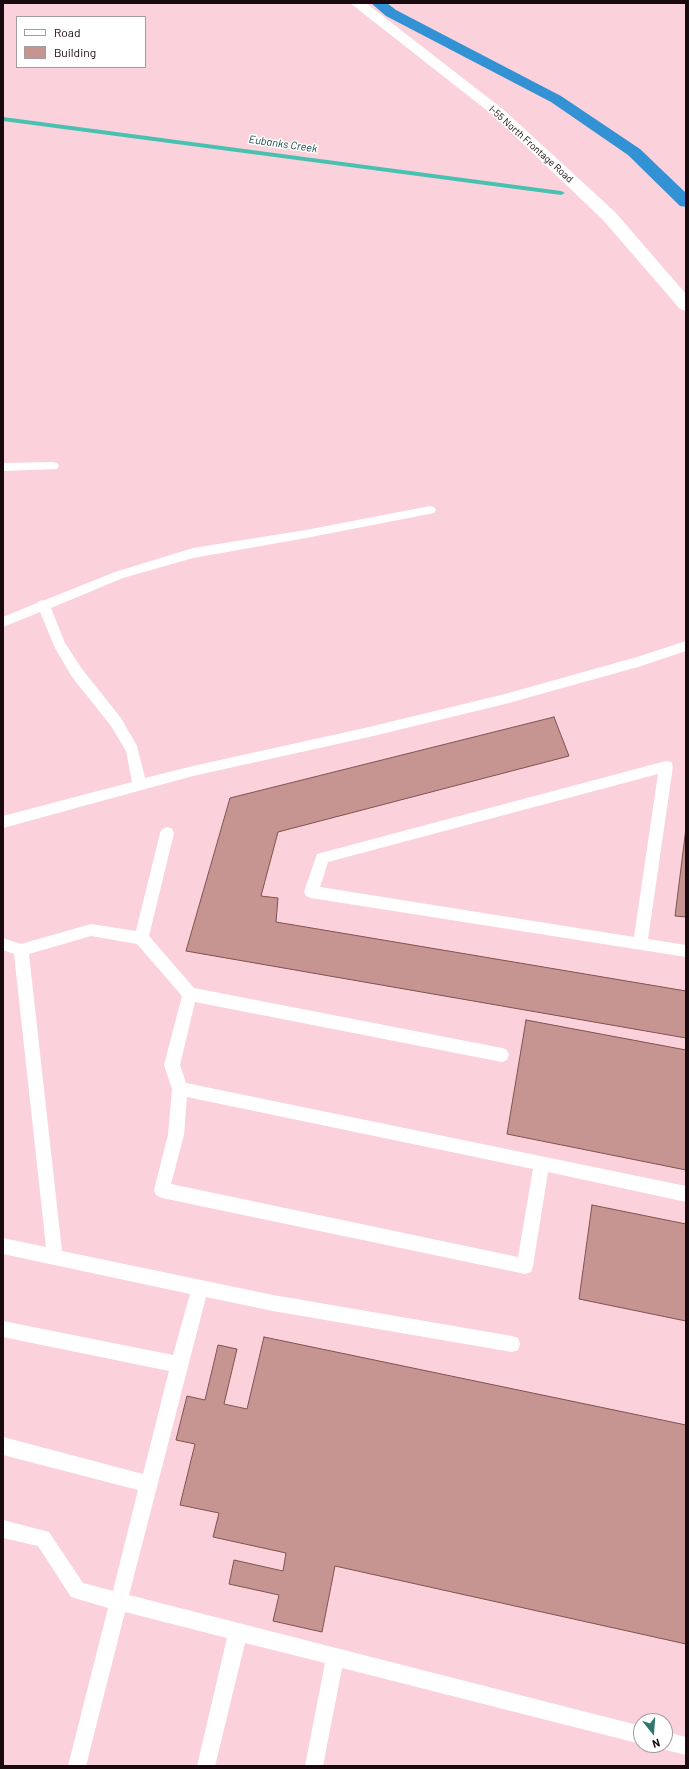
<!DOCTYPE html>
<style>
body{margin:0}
#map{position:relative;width:689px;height:1769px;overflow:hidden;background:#fbd2db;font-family:Barlow,sans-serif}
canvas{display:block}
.frame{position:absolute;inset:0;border:4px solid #1a090e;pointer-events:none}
.legend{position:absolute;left:16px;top:16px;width:130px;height:52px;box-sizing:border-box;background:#fff;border:1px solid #a39d9f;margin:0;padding:5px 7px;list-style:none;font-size:12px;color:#1a090e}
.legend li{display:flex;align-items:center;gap:8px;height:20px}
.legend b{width:20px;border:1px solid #a39d9f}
.north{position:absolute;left:633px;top:1713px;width:40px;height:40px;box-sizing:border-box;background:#fff;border:1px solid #a39d9f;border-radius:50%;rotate:163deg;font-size:11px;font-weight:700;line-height:16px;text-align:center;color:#1a090e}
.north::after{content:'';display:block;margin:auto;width:14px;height:18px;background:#2f766c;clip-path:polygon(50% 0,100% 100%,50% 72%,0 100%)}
</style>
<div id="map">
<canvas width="689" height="1769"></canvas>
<div class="frame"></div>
<ul class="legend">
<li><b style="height:5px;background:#fff"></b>Road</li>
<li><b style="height:11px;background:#c69592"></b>Building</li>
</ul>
<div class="north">N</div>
</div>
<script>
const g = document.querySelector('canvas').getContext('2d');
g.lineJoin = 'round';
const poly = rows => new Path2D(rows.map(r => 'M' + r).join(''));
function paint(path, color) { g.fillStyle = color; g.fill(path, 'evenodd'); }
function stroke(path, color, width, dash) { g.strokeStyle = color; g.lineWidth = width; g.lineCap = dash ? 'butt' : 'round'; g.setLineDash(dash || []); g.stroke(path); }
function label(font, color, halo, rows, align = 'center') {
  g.font = font + ' Barlow,sans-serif'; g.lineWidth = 3; g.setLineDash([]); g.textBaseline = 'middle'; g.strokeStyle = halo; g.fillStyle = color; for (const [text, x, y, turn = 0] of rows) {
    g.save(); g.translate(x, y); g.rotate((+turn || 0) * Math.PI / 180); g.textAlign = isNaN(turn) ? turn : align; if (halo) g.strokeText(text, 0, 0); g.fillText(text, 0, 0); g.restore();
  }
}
paint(poly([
 [3,117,561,191,565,193,561,195,3,121,3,117]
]), '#48c1b1');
const building = poly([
 [554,717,569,756,278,832,261,896,278,898,276,922,686,991,686,1038,186,951,230,798,554,717],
 [686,828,686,917,675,916,686,828],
 [526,1020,686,1050,686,1170,507,1134,526,1020],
 [592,1205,686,1224,686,1321,579,1299,592,1205],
 [264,1337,686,1425,686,1644,335,1566,322,1632,273,1621,279,1595,229,1584,234,1560,283,1571,286,1553,213,1537,219,1513,180,1505,195,1444,176,1440,187,1396,205,1400,218,1345,237,1349,224,1404,247,1409,264,1337]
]);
paint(building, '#c69592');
stroke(building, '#7e5250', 1);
paint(poly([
 [53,462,57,463,59,466,57,469,3,471,3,463,53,462],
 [430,506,434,507,436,510,434,513,306,538,193,558,123,578,51,608,65,643,82,669,121,718,137,746,145,778,193,766,369,727,505,694,637,657,686,641,686,651,638,667,505,704,369,737,193,776,3,828,3,816,132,782,126,751,111,726,72,677,55,648,40,612,3,627,3,617,37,603,39,601,45,600,115,572,193,548,306,530,430,506],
 [666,761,671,762,673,766,648,939,686,945,686,957,311,898,306,896,304,892,317,854,666,761],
 [658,774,634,937,320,887,328,862,658,774],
 [167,827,172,829,174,833,149,936,194,988,502,1048,507,1050,509,1055,507,1060,502,1062,195,1002,180,1065,186,1083,686,1186,686,1202,548,1172,533,1266,531,1272,525,1274,162,1198,156,1195,154,1190,168,1135,172,1089,164,1065,182,996,137,944,91,936,29,954,62,1251,273,1295,512,1336,518,1338,520,1344,518,1350,512,1352,273,1311,206,1297,129,1595,641,1726,641,1744,342,1668,323,1766,305,1766,325,1663,245,1643,215,1766,197,1766,227,1638,125,1612,86,1766,68,1766,108,1608,71,1597,38,1546,3,1538,3,1520,49,1532,83,1583,113,1591,138,1490,3,1455,3,1437,143,1474,169,1371,3,1337,3,1321,173,1355,190,1294,3,1254,3,1238,46,1247,14,954,3,950,3,938,21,944,91,924,136,931,160,833,162,829,167,827],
 [187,1097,533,1169,518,1257,171,1184,184,1135,187,1097],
 [665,1732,686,1737,686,1755,658,1748,657,1745,665,1745,665,1732]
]), '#fff');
paint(poly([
 [350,3,366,3,504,110,615,212,686,294,686,311,680,309,603,220,494,116,350,3]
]), '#fff');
paint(poly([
 [371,3,387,3,396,10,561,96,640,149,686,193,686,207,680,206,628,155,551,102,386,16,371,3]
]), '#3392d3');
label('10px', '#1a090e', '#fff', [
 ["I-55 North Frontage Road",531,144,42]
]);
label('italic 11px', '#174c45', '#fff', [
 ["Eubanks Creek",283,144,8]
]);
</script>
